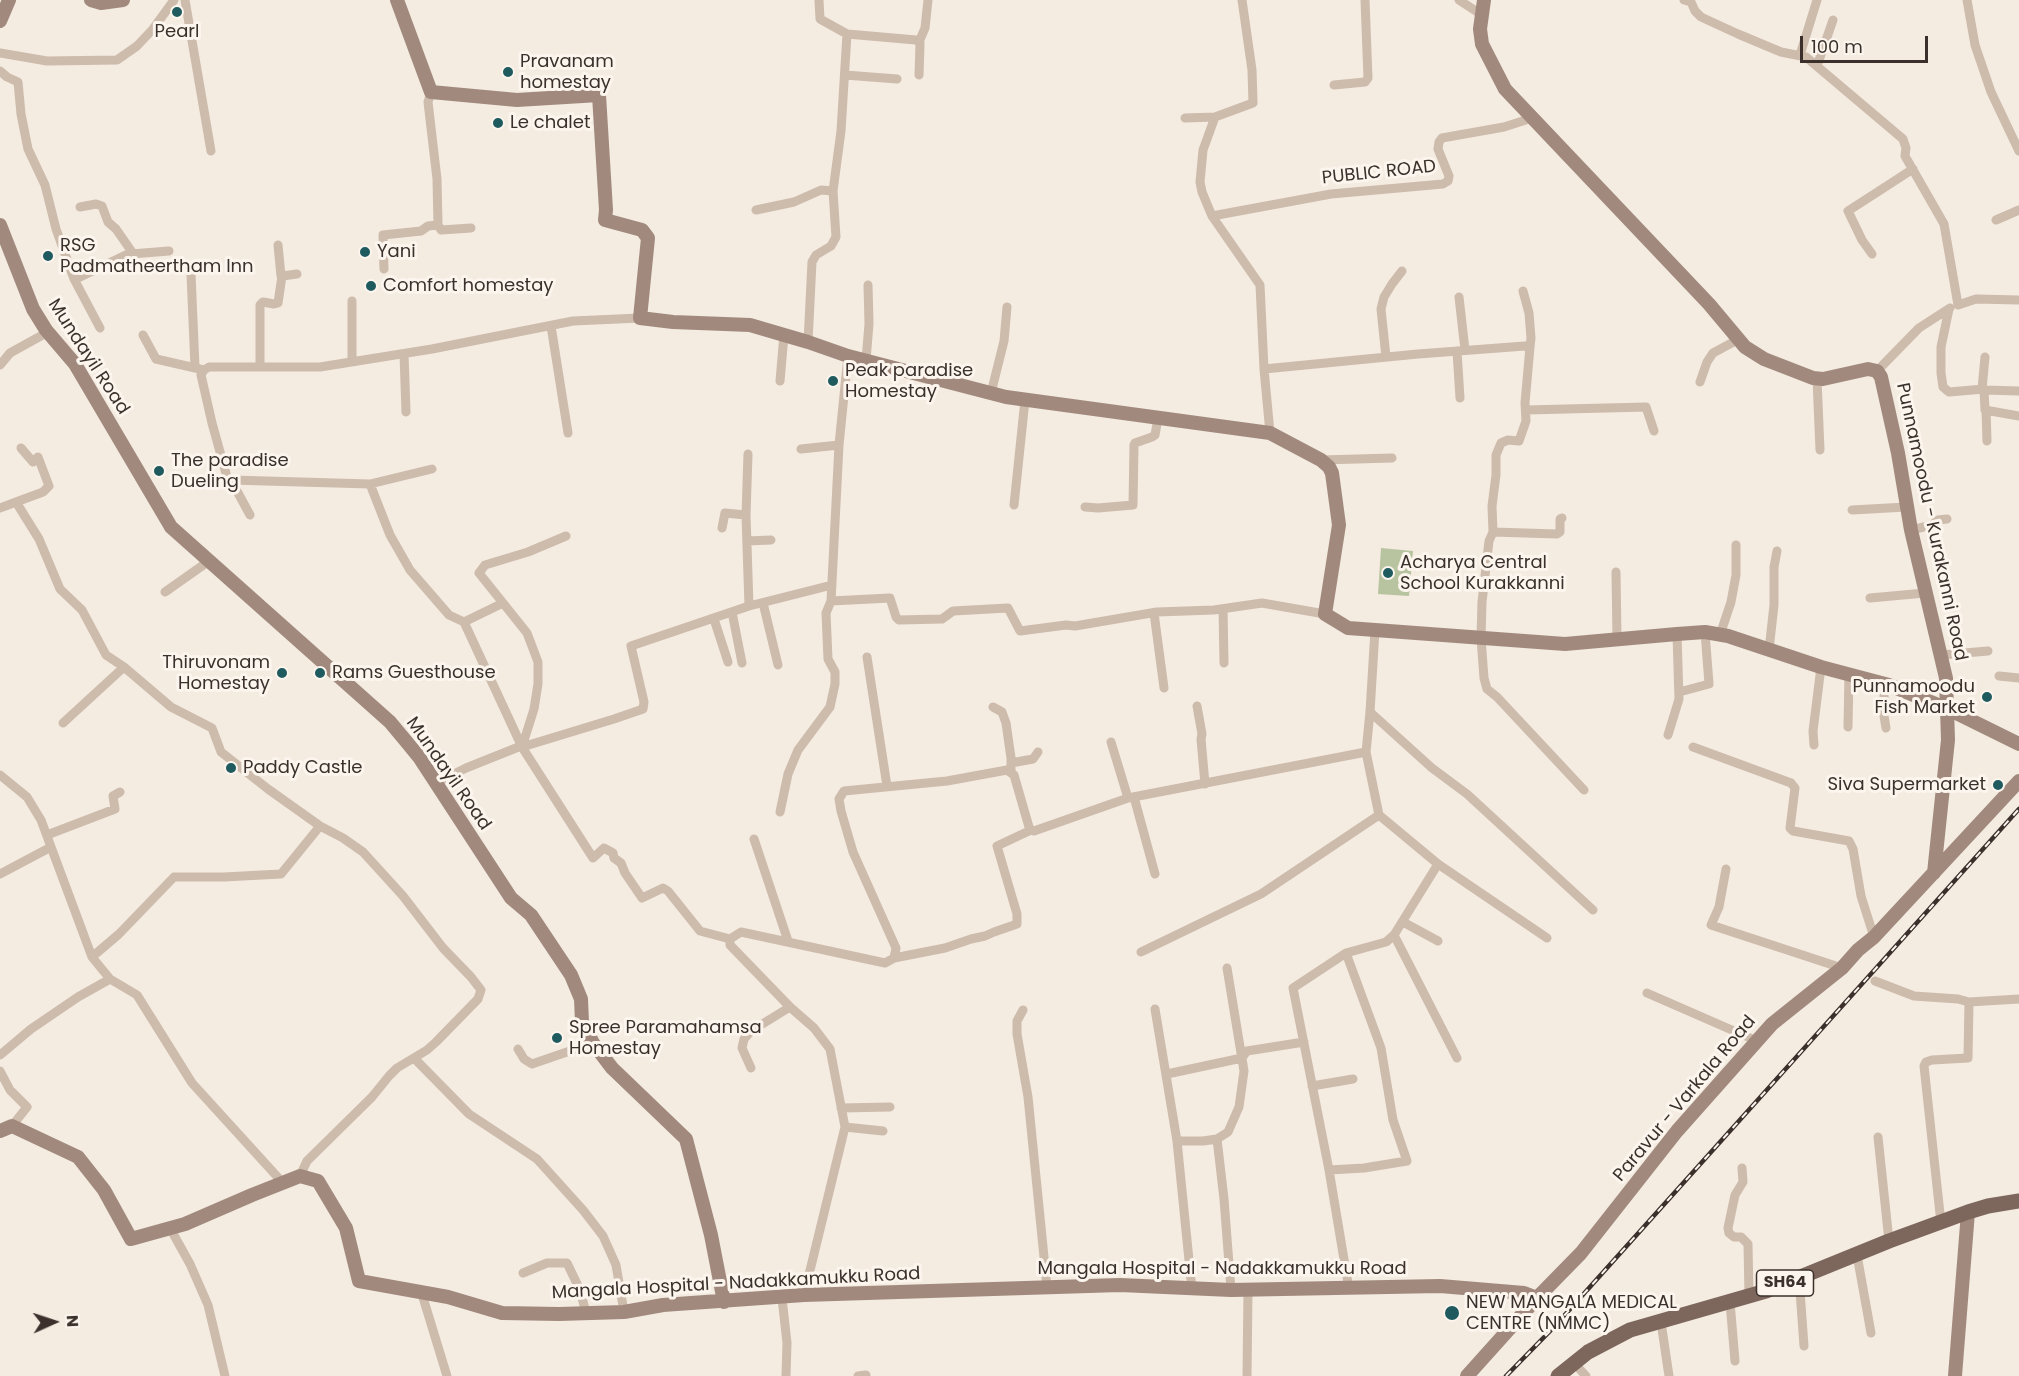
<!DOCTYPE html>
<style>
body{margin:0}
#map{position:relative;width:2019px;height:1376px;overflow:hidden;background:#f4ebe1;font-family:Poppins,sans-serif}
canvas{display:block}
.north{position:absolute;left:24px;top:1292px;width:60px;height:60px;-webkit-text-stroke:4px #fbf5ee;paint-order:stroke;rotate:87deg;font-size:16px;font-weight:700;line-height:24px;text-align:center;color:#3b302b}
.north::after{content:'';display:block;margin:auto;width:21px;height:27px;background:#3b302b;clip-path:polygon(50% 0,100% 100%,50% 72%,0 100%)}
.scale{position:absolute;left:1800px;top:36px;width:128px;height:27px;box-sizing:border-box;border:3px solid #3b302b;border-top:0;padding-left:8px;font-size:18px;line-height:21px;white-space:nowrap;color:#3b302b;-webkit-text-stroke:4px #fbf5ee;paint-order:stroke}
</style>
<div id="map">
<canvas width="2019" height="1376"></canvas>
<div class="north">N</div>
<div class="scale">100 m</div>
</div>
<script>
const g = document.querySelector('canvas').getContext('2d');
g.lineJoin = 'round';
function paint(path, color) { g.fillStyle = color; g.fill(path, 'evenodd'); }
const poly = rows => new Path2D(rows.map(r => 'M' + r).join(''));
function stroke(path, color, width, dash) { g.strokeStyle = color; g.lineWidth = width; g.lineCap = dash ? 'butt' : 'round'; g.setLineDash(dash || []); g.stroke(path); }
function label(font, color, halo, rows, align = 'center') {
  g.font = font + ' Poppins,sans-serif'; g.lineWidth = 6; g.setLineDash([]); g.textBaseline = 'middle'; g.strokeStyle = halo; g.fillStyle = color; for (const [text, x, y, turn = 0] of rows) {
    g.save(); g.translate(x, y); g.rotate((+turn || 0) * Math.PI / 180); g.textAlign = isNaN(turn) ? turn : align; if (halo) g.strokeText(text, 0, 0); g.fillText(text, 0, 0); g.restore();
  }
}
paint(poly([
 [1381,548,1413,551,1409,596,1378,594]
]), '#b8c4a0');
stroke(poly([
 [185,0,211,151],
 [1242,0,1252,70,1253,103,1215,117,1203,150,1200,182,1202,192,1212,216,1260,285,1264,369,1270,433],
 [1459,0,1482,15,1483,13],
 [1684,0,1691,2,1695,11,1701,17,1738,34,1781,52,1806,57,1903,139,1906,148,1905,156,1944,224,1958,305,1976,299,2019,300],
 [1967,0,1975,45,1991,92,2019,151],
 [847,34,916,40,920,43,919,75],
 [919,42,925,28,928,0],
 [0,53,47,61,117,60,137,46,153,29,174,0],
 [1800,55,1817,0],
 [1817,66,1833,20],
 [0,71,7,77,18,82,21,114,28,149,45,185,56,229,74,279,76,279,132,252,116,229,108,222,102,206,96,204,80,207],
 [845,75,897,79],
 [1334,85,1365,82,1368,78,1365,0],
 [431,92,428,102,437,179,438,225,441,230,471,228],
 [1185,118,1215,117],
 [756,210,794,202,821,190,833,191],
 [1212,216,1331,194,1443,184,1448,181,1449,176,1438,149,1439,142,1442,138,1504,127,1532,118],
 [1996,220,2019,210],
 [278,245,281,276],
 [131,254,169,251],
 [1872,254,1862,240,1848,211,1913,169],
 [384,269,383,235,421,231,428,226,438,225],
 [191,274,195,367],
 [74,279,100,328],
 [1523,291,1529,313,1531,338,1530,347],
 [1459,297,1465,350],
 [1949,309,1941,347,1941,373,1943,387,1949,392,1984,389,1984,390,2019,391],
 [551,326,568,433],
 [143,335,156,359,204,370,209,367,320,367,432,349,573,321,640,318],
 [808,342,812,262,816,255,831,246,836,237,833,191,841,131,847,34,820,19,819,0],
 [1457,351,1460,398],
 [404,354,406,412],
 [1386,357,1381,309,1384,297,1392,284,1402,271],
 [866,360,869,324,868,285],
 [352,362,352,301],
 [0,365,10,353,48,332],
 [260,367,260,305,263,302,274,304,278,303,282,276,297,274],
 [1264,369,1418,354,1525,346,1530,347,1525,403,1526,421,1519,441,1508,440,1501,443,1496,455,1496,475,1492,506,1493,532,1489,541,1482,602,1481,638,1484,678,1487,689,1497,697,1584,790],
 [204,370,201,375,212,423,227,477,231,480,370,484,390,535,410,570,449,615,464,622,522,747,593,858,604,848,613,853,614,858,621,863,625,873,642,898,663,888,668,891,700,931,730,939,730,945,790,1007,814,1028,830,1049,845,1127,804,1295],
 [1877,371,1919,328,1950,308],
 [1817,379,1820,450],
 [780,381,784,335],
 [1700,382,1707,362,1713,353,1739,339],
 [1982,389,1985,357],
 [1984,390,1985,410,2019,416],
 [991,393,1004,341,1007,307],
 [1526,410,1646,407,1654,431],
 [1986,410,1987,441],
 [801,449,839,445],
 [748,454,746,515,749,606],
 [1321,460,1392,458],
 [231,480,250,515],
 [370,484,432,469],
 [16,502,43,492,49,486,38,457,33,462,21,448],
 [1014,505,1025,400],
 [1085,507,1098,508,1133,505,1134,445,1135,443,1152,437,1155,435,1158,418],
 [0,508,16,502,39,539,60,589,82,610,106,655,124,667],
 [1852,510,1906,507],
 [722,528,725,513,746,515],
 [1911,530,1932,525,1938,520,1947,519],
 [1493,532,1557,534,1560,532,1560,519,1562,518],
 [747,541,771,540],
 [1616,572,1617,639],
 [165,592,209,561],
 [1870,598,1925,593],
 [831,601,890,598,896,617,899,620,942,619,953,611,1008,608,1020,631,1066,625,1075,626,1157,612,1214,610,1262,603,1325,614],
 [763,603,778,665],
 [1223,609,1224,663],
 [732,612,742,663],
 [1154,613,1164,688],
 [714,619,728,662],
 [464,622,503,603],
 [1720,635,1731,602,1736,575,1736,545],
 [1769,650,1774,605,1774,567,1777,551],
 [1941,655,1988,651],
 [867,657,887,786],
 [1999,676,2019,678],
 [1884,684,1884,716,1886,728],
 [1683,691,1709,684,1705,632],
 [1197,706,1202,734,1201,739,1205,784],
 [993,707,1002,712,1006,723,1011,758,1011,772],
 [1370,712,1432,768,1467,794,1593,910],
 [63,723,124,667,171,707,212,728,221,752,268,789,320,826,343,838,363,852,403,896,443,948,471,977,481,990,478,999,436,1042,427,1050,397,1068,389,1076,372,1097,307,1161,300,1176],
 [1848,727,1849,673],
 [1668,735,1679,699,1677,634],
 [1111,742,1128,798],
 [1814,745,1813,731,1821,667],
 [522,747,614,719,643,709,644,702,631,646,749,606,832,585],
 [522,747,534,709,538,684,538,662,527,633,479,573,485,565,528,552,566,536],
 [1693,747,1791,783,1795,788,1790,828,1793,831,1849,841,1853,849,1861,896,1874,937],
 [1011,763,1033,759,1038,752],
 [0,775,27,797,41,820,92,957,119,934,174,877,224,877,281,874,320,826],
 [436,783,466,768,521,746],
 [1134,797,1155,874],
 [780,812,788,774,798,750,830,707,835,684,835,672,828,659,826,613,831,601,839,445,848,356],
 [47,835,115,809,113,796,120,792],
 [754,839,788,941],
 [1438,864,1547,938],
 [1726,869,1719,907,1711,925,1842,968],
 [0,874,51,847],
 [1403,922,1438,941],
 [1394,935,1457,1058],
 [730,939,741,932,885,963,894,958,896,948,853,852,841,811,839,799,844,791,947,781,1007,770,1014,775,1029,827,1031,830,1034,831,1128,798,1366,752],
 [1141,952,1261,894,1379,815],
 [92,957,110,979],
 [894,958,945,948,971,939,985,936,994,932,1017,924,1017,914,997,846,1031,830],
 [1875,981,1914,996,1958,999,1969,1002,2019,999],
 [1647,993,1757,1041],
 [1155,1009,1177,1141,1203,1141,1217,1139,1224,1199,1231,1290],
 [1023,1010,1017,1021,1017,1034,1028,1097,1047,1287],
 [518,1049,524,1059,532,1064,593,1043],
 [0,1055,31,1029,78,997,110,979,137,995,192,1083,283,1183],
 [414,1058,469,1114,537,1159,583,1210,603,1236,616,1265,624,1312],
 [751,1068,742,1048,744,1039,751,1031,790,1007],
 [0,1071,10,1090,27,1107,12,1126],
 [1167,1074,1242,1058,1247,1051,1304,1042],
 [1312,1086,1353,1079],
 [841,1108,890,1107],
 [845,1127,883,1131],
 [1878,1137,1889,1241],
 [1217,1139,1228,1132,1239,1107,1244,1071,1227,968],
 [1177,1141,1192,1290],
 [1742,1168,1743,1182,1735,1195,1728,1228,1729,1233,1734,1237,1741,1237,1748,1244,1749,1296],
 [1329,1170,1364,1168,1407,1161,1393,1120,1381,1048,1346,953],
 [1941,1223,1924,1066,1926,1062,1932,1060,1968,1058,1969,1002],
 [170,1228,190,1264,208,1305,225,1376],
 [1857,1255,1871,1333],
 [523,1273,547,1263,567,1263,580,1290,586,1313],
 [1799,1277,1804,1346],
 [1349,1289,1329,1170,1293,988,1346,953,1386,942,1394,935,1438,864,1379,815,1366,752,1370,712,1375,630],
 [421,1291,447,1376],
 [782,1298,787,1343,786,1376],
 [1730,1302,1735,1361],
 [1661,1322,1669,1376],
 [1574,1363,1586,1376],
 [858,1376,866,1375],
 [1247,1376,1248,1290]
]), '#cdbbac', 9);
stroke(poly([
 [91,0,101,3,123,0],
 [397,0,431,92,517,100,599,95,606,210,605,220,642,230,648,238,640,318,673,322,750,325,808,342,848,356,1006,397,1270,433,1321,460,1329,467,1332,473,1339,525,1325,614,1348,628,1565,644,1677,634,1705,632,1728,636,1821,667,1889,685,1948,709,2019,744],
 [1484,0,1480,29,1482,44,1505,89,1709,304,1745,347,1764,359,1813,378,1823,379,1868,369,1877,371,1881,377,1898,453,1911,530,1946,678,1948,740,1934,873],
 [0,21,9,0],
 [0,225,33,309,46,330,75,364,171,527,390,722,405,740,419,757,511,898,531,915,571,975,581,999,582,1022,593,1043,612,1068,686,1139,711,1235,724,1302],
 [0,1131,12,1126,78,1157,104,1190,131,1239,185,1224,252,1195,300,1176,318,1181,346,1228,359,1281,448,1297,502,1313,559,1314,624,1312,663,1305,804,1295,1120,1285,1231,1290,1440,1286,1524,1293,1537,1298],
 [1467,1376,1537,1298,1581,1253,1677,1131,1772,1024,1842,968,1858,950,1874,937,2019,781],
 [1955,1376,1968,1212]
]), '#a18a7d', 14);
stroke(poly([
 [1558,1376,1588,1352,1630,1330,1766,1291,1889,1241,1968,1212,1988,1206,2019,1201]
]), '#7d675c', 15);
const rail = poly([
 [1506,1376,1554,1327,2019,809]
]);
stroke(rail, '#3b302b', 4.5);
stroke(rail, '#fbf5ee', 2, [7]);
for (const [x, y, r, color] of [
 [177,12,6,"#1f5a5e"],
 [508,72,6,"#1f5a5e"],
 [498,123,6,"#1f5a5e"],
 [365,252,6,"#1f5a5e"],
 [48,256,6,"#1f5a5e"],
 [371,286,6,"#1f5a5e"],
 [833,381,6,"#1f5a5e"],
 [159,471,6,"#1f5a5e"],
 [1388,573,6,"#1f5a5e"],
 [282,673,6,"#1f5a5e"],
 [320,673,6,"#1f5a5e"],
 [1987,697,6,"#1f5a5e"],
 [231,768,6,"#1f5a5e"],
 [1998,785,6,"#1f5a5e"],
 [557,1038,6,"#1f5a5e"],
 [1452,1313,8,"#1f5a5e"]
]) { const dot = new Path2D(); dot.arc(x, y, r, 0, 2 * Math.PI); g.fillStyle = color; g.fill(dot); stroke(dot, '#fbf5ee', 2); }
for (const [x, y, w] of [
 [1785,1283,57]
]) { const box = new Path2D(); box.roundRect(x - w / 2, y - 13, w, 26, 4.5); g.fillStyle = '#fbf5ee'; g.fill(box); stroke(box, '#3b302b', 1.5); }
label('bold 16px', '#3b302b', null, [
 ["SH64",1785,1283]
]);
label('18px', '#3b302b', '#fbf5ee', [
 ["Pearl",177,32,"center"],
 ["Pravanam",520,62],
 ["homestay",520,83],
 ["Le chalet",510,123],
 ["RSG",60,246],
 ["Padmatheertham Inn",60,267],
 ["Yani",377,252],
 ["Comfort homestay",383,286],
 ["Peak paradise",845,371],
 ["Homestay",845,392],
 ["The paradise",171,461],
 ["Dueling",171,482],
 ["Acharya Central",1400,563],
 ["School Kurakkanni",1400,584],
 ["Thiruvonam",270,663,"right"],
 ["Homestay",270,684,"right"],
 ["Rams Guesthouse",332,673],
 ["Punnamoodu",1975,687,"right"],
 ["Fish Market",1975,708,"right"],
 ["Paddy Castle",243,768],
 ["Siva Supermarket",1986,785,"right"],
 ["Spree Paramahamsa",569,1028],
 ["Homestay",569,1049],
 ["NEW MANGALA MEDICAL",1466,1303],
 ["CENTRE (NMMC)",1466,1324]
], 'left');
label('18px', '#3b302b', '#fbf5ee', [
 ["PUBLIC ROAD",1379,173,-6],
 ["Mundayil Road",88,357,57],
 ["Punnamoodu - Kurakanni Road",1931,522,78],
 ["Mundayil Road",448,774,55],
 ["Paravur - Varkala Road",1685,1099,-50],
 ["Mangala Hospital - Nadakkamukku Road",1222,1269],
 ["Mangala Hospital - Nadakkamukku Road",736,1284,-3]
]);
</script>
